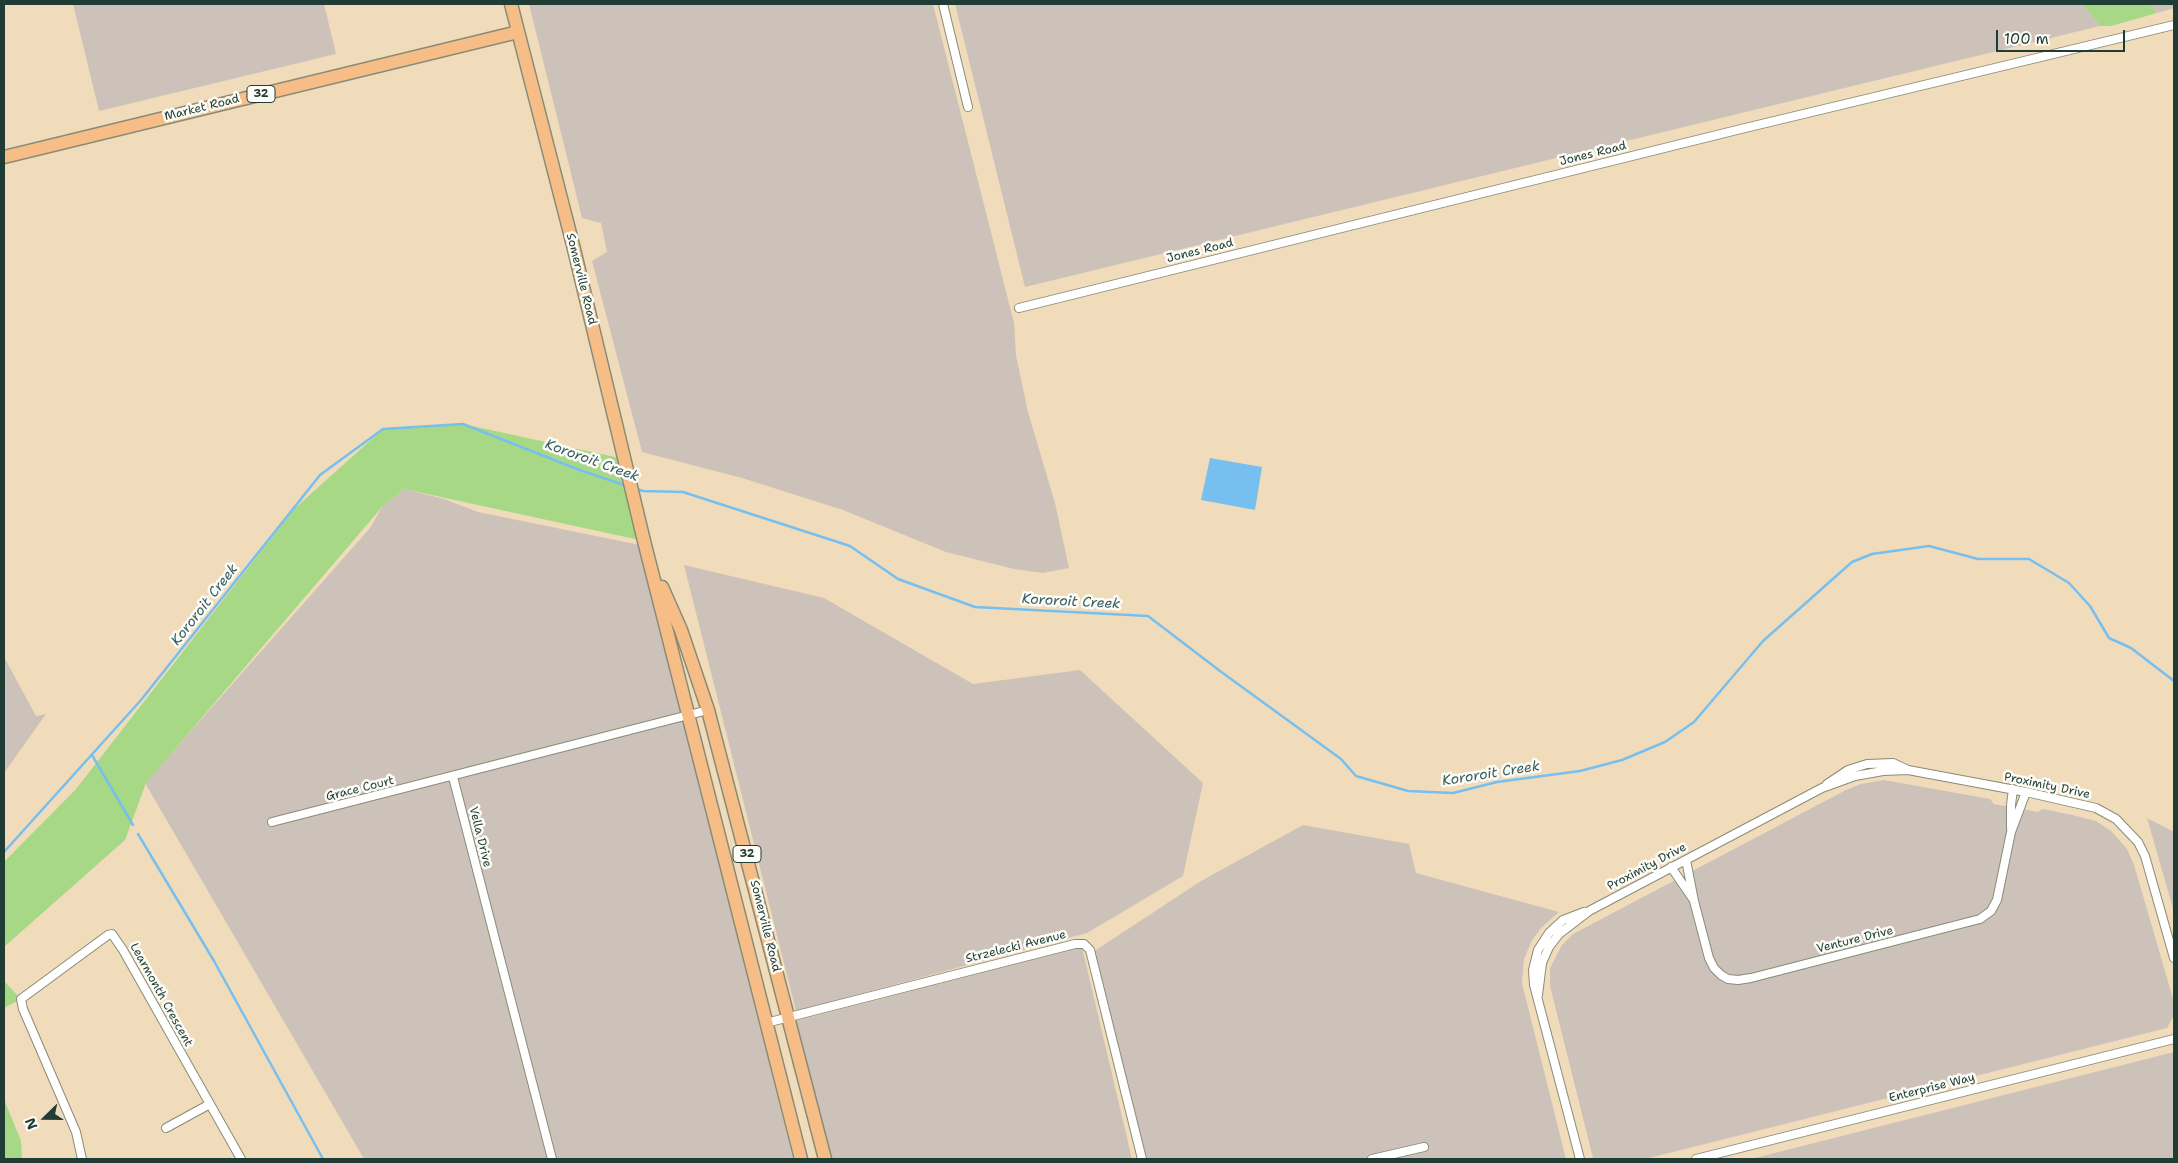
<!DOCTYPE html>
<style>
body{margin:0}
#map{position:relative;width:2178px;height:1163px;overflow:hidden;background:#f0dcba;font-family:"Shantell Sans",sans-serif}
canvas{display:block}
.frame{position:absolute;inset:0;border:5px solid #1f3d34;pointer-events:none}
.north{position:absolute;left:20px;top:1093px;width:50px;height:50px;-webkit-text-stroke:4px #fdfcf7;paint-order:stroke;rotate:248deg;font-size:14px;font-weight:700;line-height:20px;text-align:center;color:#1f3d34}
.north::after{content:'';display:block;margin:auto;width:18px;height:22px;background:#1f3d34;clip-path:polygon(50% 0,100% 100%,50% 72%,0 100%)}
.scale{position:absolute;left:1996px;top:30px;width:129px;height:22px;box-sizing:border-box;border:2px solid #1f3d34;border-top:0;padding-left:6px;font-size:15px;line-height:18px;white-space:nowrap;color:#1f3d34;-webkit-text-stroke:4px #fdfcf7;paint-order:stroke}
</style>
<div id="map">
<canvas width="2178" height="1163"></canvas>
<div class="frame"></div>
<div class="north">N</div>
<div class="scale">100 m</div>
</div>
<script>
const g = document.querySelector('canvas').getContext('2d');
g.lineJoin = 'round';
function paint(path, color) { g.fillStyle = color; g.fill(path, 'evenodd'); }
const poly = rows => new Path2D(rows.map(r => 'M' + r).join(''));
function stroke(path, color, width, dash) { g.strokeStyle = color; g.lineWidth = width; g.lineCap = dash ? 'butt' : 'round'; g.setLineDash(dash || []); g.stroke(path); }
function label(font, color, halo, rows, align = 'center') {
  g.font = font + ' "Shantell Sans",sans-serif'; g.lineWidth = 5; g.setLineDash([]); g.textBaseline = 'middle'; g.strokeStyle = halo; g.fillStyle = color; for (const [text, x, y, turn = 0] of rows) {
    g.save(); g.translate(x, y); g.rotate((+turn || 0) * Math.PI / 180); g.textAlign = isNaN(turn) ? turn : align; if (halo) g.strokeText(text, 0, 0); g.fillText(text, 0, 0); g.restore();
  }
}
paint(poly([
 [73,4,324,4,336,54,99,111],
 [529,4,933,4,1014,323,1016,355,1028,412,1055,503,1069,568,1043,573,1014,569,946,552,843,510,742,478,642,452,592,261,607,252,601,223,582,218],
 [955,4,2082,4,2100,26,1025,287],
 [2149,4,2174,4,2174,8,2157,13],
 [404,489,444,499,478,512,640,545,793,1159,364,1159,145,783,370,528,382,507],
 [684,565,824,598,973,684,1080,670,1203,783,1183,876,1087,933,796,1011],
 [4,657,36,716,46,714,4,773],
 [1884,780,1990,799,1994,804,2038,812,2043,809,2072,815,2096,821,2111,831,2127,849,2134,865,2174,1002,2174,1015,2167,1028,1645,1159,1593,1158,1550,986,1550,968,1562,945,1573,934,1846,790,1861,784],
 [2147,818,2174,832,2174,912],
 [1303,825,1409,844,1416,873,1559,912,1542,927,1532,940,1524,959,1522,983,1566,1159,1145,1159,1093,952,1201,881],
 [1082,947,1132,1159,831,1159,795,1021],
 [2174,1052,2174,1159,1751,1159]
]), '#cdc2b9');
paint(poly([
 [2082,4,2149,4,2157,13,2111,26,2100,26],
 [463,424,624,459,644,541,404,489,382,507,146,783,125,840,4,947,4,862,76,789,294,509,383,429],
 [4,981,21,999,4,1008],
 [4,1099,21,1141,22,1159,4,1159]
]), '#a7d886');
paint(poly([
 [1210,458,1262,467,1255,510,1201,500]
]), '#77bfef');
stroke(poly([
 [637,489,643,491,683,492,850,546,898,579,975,607,1148,616,1220,671,1341,759,1356,776,1408,791,1453,793,1497,782,1580,771,1622,760,1665,742,1694,722,1763,641,1852,562,1872,554,1929,546,1978,559,2029,559,2069,583,2090,606,2109,638,2131,648,2174,681],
 [92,755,133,825],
 [138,834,214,961,323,1159],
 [4,852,141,700,320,475,383,429,463,424,577,469,627,486]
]), '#77bfef', 2.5);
const street = poly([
 [943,4,968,107],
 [1019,308,1741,129,2174,25],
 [453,777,552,1159],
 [1827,784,1848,770,1867,764,1893,763,1906,769],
 [272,822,708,710],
 [2011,828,2011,805,2013,789],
 [1686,860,1694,901,1709,958,1714,968,1721,975,1728,979,1738,980,1751,978,1980,919,1991,911,1997,900,2011,832,2026,792],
 [1671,867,1693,899],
 [1538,995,1542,963,1549,947,1559,934,1589,911,1822,788,1855,776,1883,771,1908,770,2026,792,2096,808,2116,819,2138,842,2145,856,2174,958],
 [766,1023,1075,944,1084,944,1090,950,1142,1159],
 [166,1128,210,1104],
 [82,1159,76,1132,23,1009,21,999,108,935,112,934,123,950,241,1159],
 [1372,1159,1424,1147],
 [1580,1159,1534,985,1533,970,1538,950,1549,933,1563,920,1584,912],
 [1696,1159,2174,1039]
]);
const primary = poly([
 [511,4,573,245,644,541,801,1159],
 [4,157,518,32],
 [662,587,681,630,708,710,825,1159]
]);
stroke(street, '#888c77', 10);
stroke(primary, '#888c77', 15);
stroke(street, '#fff', 8);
stroke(primary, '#f6be86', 12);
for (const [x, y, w] of [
 [261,94,28],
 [747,854,28]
]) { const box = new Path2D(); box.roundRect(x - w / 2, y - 8.5, w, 17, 4); g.fillStyle = '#fdfcf7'; g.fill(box); stroke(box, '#1f3d34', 1); }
label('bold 11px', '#1f3d34', null, [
 ["32",261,94],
 ["32",747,854]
]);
label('12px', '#1f3d34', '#fdfcf7', [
 ["Market Road",202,108,-14],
 ["Jones Road",1593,154,-14],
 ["Jones Road",1200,251,-14],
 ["Somerville Road",581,279,76],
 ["Proximity Drive",2047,786,12],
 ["Grace Court",360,789,-14],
 ["Vella Drive",480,837,76],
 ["Proximity Drive",1647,867,-28],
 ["Somerville Road",765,926,76],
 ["Venture Drive",1855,940,-14],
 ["Strzelecki Avenue",1016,947,-14],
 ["Learmonth Crescent",161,995,61],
 ["Enterprise Way",1932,1088,-14]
]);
label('italic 14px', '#355e63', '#fdfcf7', [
 ["Kororoit Creek",592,461,20],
 ["Kororoit Creek",1071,602,3],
 ["Kororoit Creek",205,605,-52],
 ["Kororoit Creek",1491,774,-9]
]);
</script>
